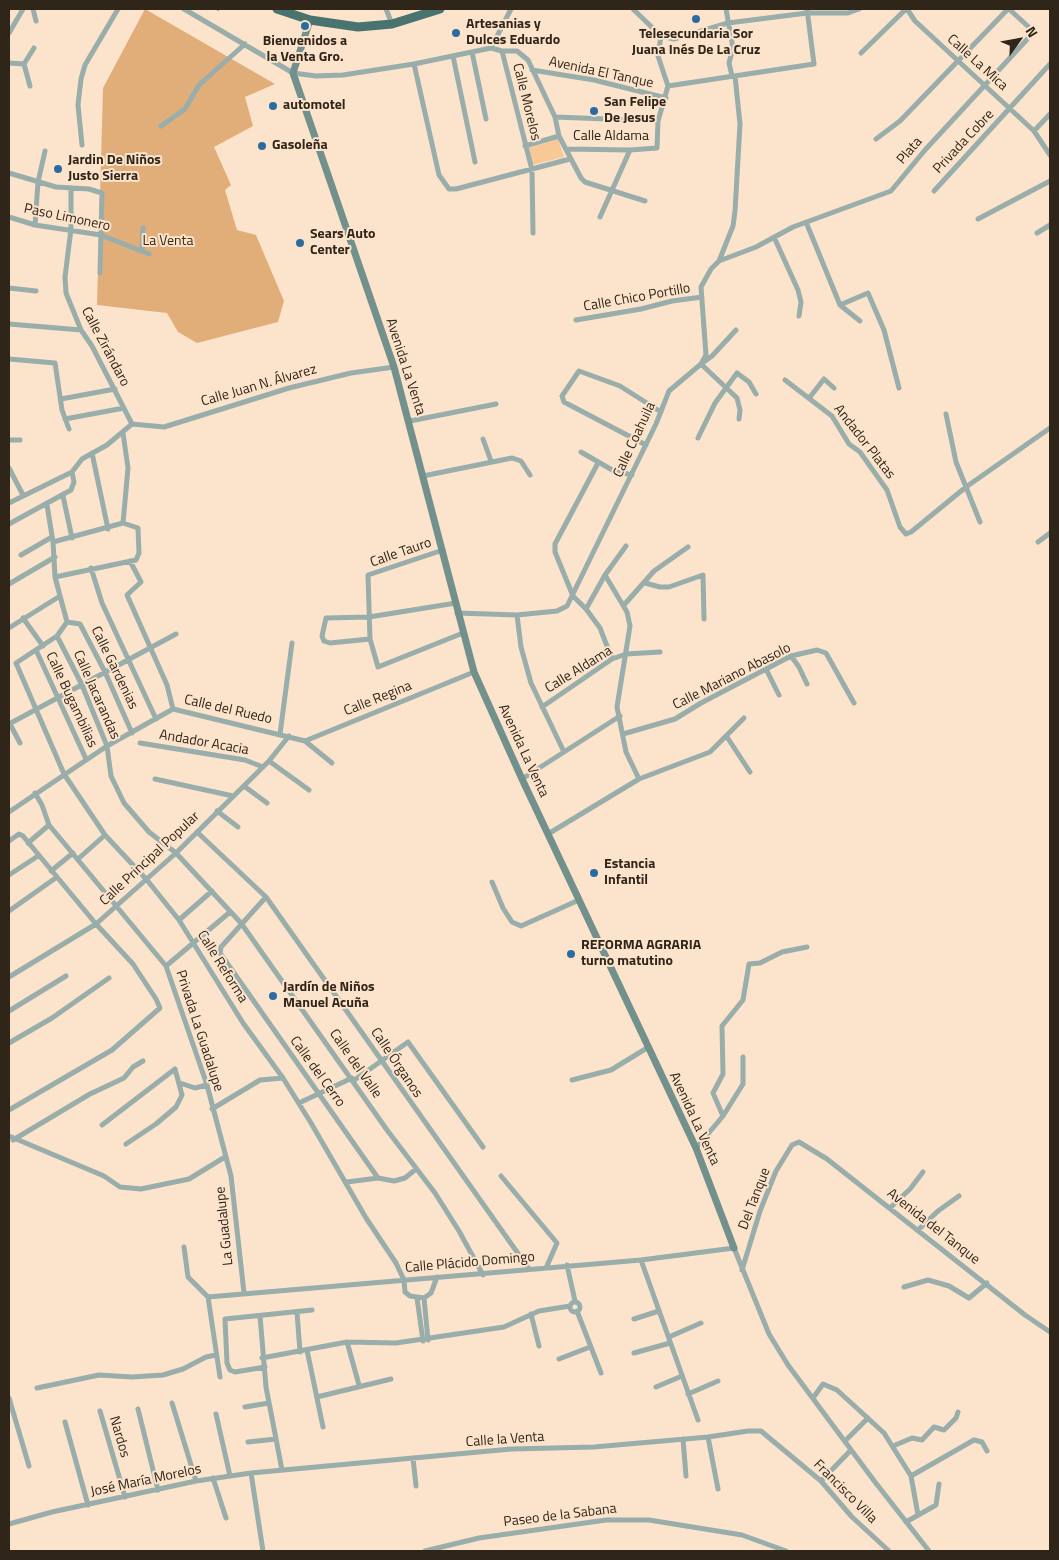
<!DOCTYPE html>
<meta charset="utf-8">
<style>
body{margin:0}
#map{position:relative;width:1059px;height:1560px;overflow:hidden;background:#fce3cb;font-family:"Titillium Web",sans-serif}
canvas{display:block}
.frame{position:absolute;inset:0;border:10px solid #302519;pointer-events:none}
.north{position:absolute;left:994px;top:15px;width:50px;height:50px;-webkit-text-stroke:4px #fce3cb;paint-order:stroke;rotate:58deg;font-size:14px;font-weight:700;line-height:20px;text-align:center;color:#302519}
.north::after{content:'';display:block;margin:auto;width:18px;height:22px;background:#302519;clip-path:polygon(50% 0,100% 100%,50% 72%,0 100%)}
</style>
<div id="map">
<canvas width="1059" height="1560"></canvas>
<div class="frame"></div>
<div class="north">N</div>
</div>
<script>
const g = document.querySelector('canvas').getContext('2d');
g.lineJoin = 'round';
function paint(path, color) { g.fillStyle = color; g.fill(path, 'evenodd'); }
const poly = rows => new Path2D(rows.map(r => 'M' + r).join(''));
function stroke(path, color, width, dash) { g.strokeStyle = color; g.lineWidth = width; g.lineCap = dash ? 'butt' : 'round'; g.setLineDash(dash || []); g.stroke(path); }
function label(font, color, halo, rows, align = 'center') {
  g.font = font + ' "Titillium Web",sans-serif'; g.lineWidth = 4; g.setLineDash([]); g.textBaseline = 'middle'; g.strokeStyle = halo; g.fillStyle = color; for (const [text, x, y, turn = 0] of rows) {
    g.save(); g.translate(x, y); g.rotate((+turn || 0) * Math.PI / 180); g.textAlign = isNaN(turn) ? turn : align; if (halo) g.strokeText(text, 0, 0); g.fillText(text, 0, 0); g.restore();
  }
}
paint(poly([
 [558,139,564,157,532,165,529,148]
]), '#f9c897');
paint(poly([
 [145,9,275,84,245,97,253,126,214,147,231,185,225,190,237,230,256,235,284,301,278,322,197,343,178,332,167,313,97,305,103,88]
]), '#e1ae7a');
stroke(poly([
 [218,10,218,9]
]), '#7093b2', 2);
stroke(poly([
 [33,9,36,21],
 [184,9,293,73,316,76,343,75,414,64,491,48,511,9],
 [386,9,392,24],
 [633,9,661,36],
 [726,9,733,48,729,63,732,76],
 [907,9,915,21,1034,131,1050,155],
 [9,33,23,9],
 [661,36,674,39,728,23,807,13,848,13,859,9],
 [661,36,658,56,668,86],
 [491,48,502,51,532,170,533,233],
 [502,51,517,51,528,60,555,117,559,136,581,178,585,182,645,201],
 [472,52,486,119],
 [861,53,906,9],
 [453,56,475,162],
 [9,63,24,64,34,48],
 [24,64,30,86],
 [414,64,439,175,449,189,456,189,570,159],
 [532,70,594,80,666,98],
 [668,86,814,64,807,9],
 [555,117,658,121],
 [161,126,185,109,199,85,245,44],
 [1034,131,1050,114],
 [876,139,900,121,1008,9],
 [82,145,78,105,81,79,85,65,118,9],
 [525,146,559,136],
 [566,149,630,150,657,148,658,121,668,86],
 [9,173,56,187,89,189,102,193,100,273],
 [71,189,71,229,65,277,66,293,81,330,92,346,132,424],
 [934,191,1050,64],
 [9,217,35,225,101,235,149,254],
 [600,217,630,150],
 [978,219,1050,181],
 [806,222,840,305,860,321],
 [35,225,38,182,45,151],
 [1037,233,1050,225],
 [774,237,798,290,801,302,799,316],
 [142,250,143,228],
 [719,261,733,226,735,211,740,124,735,76],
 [9,288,36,291],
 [840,305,868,293,884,330,899,388],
 [576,320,641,309,672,301,702,297],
 [9,324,81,330],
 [736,330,712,356,701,364,737,398,740,410,739,419],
 [9,359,55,363,62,410,69,429],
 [785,380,832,416,849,444,860,452,887,490,900,527,906,534,911,532,966,487,1050,428],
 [810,397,824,379,834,388],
 [61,399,115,389],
 [946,414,956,462,980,522],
 [65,419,124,408],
 [410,421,496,404],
 [132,424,164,427,289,388,351,373,394,367],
 [698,438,715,403,737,373,749,382,756,394],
 [483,439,491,461],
 [9,440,20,440],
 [646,445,564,402,562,396,579,371,620,386,661,412],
 [581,452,614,471,632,475],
 [92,453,108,529],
 [598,463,555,544,555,552,573,596,586,609,600,628,612,659],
 [9,468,23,495],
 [423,476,512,458,521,461,530,475],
 [63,496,72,538],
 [9,503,72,472,82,459,107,445,132,424],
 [47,505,53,542,55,577,67,622],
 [123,523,128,468,123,433],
 [9,524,71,490,74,482,72,472],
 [53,542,123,523,138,528,139,553,136,560,55,577],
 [1038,542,1050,533],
 [443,550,368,575,370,639,378,667,463,633],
 [21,555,52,537],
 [130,561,141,582,127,595,167,685,173,709],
 [91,568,102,603,156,719],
 [605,575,627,612,630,626,617,707,626,752,639,779],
 [645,583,660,587,669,587,703,575,704,619],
 [9,584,55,557],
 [624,605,654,571,688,547],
 [586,609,605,575,626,546],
 [457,613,517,615,557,611,567,606,656,424,669,391,701,364,706,355,701,287,711,269,719,261,756,247,793,227,891,191,925,150,1032,34,1032,30,1009,9],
 [517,615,521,647,531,683,564,752],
 [23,618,43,646],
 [67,622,57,636,16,663,64,774,105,835,147,880,179,920,243,1023,283,1078,311,1123,366,1218,396,1263,404,1280,405,1292,410,1296,424,1298],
 [67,622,80,624,105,672,132,733],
 [9,628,60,596],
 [57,636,82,685,107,746,111,776,124,803,149,832,176,853,241,923,387,1130,435,1193,459,1231,483,1275],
 [370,639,330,643,324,641,322,636,326,618,369,617,456,603],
 [36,650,86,759],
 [791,656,799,667,807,684],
 [766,669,779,695],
 [542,707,612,659,626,654,660,652],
 [9,724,176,634],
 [10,724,20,743],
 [280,734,292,643],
 [623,734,675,719,701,703,791,656,817,650,826,653,854,703],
 [727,737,750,772],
 [305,741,332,763],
 [140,743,245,760,263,767],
 [269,761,309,790],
 [155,779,233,796],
 [522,779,620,716],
 [244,786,267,803],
 [35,793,42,805,49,825,166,966,207,1085,231,1176,244,1293],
 [217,811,238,827],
 [9,812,107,746,173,709,305,741,474,672],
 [197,832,266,897,529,1269],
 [548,834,639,779,710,752,744,718],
 [9,841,19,834,23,836,96,924,133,964,156,999,160,1008,112,1050,9,1110],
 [28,843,49,825],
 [78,859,105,835],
 [51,871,73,853],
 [9,875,38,856],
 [492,882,503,908,512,922,521,926,579,900],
 [266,897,221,947,220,953,378,1178],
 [9,911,57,877],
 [179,920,212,891],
 [166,966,230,912],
 [9,977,96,924,176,853,269,761,289,736],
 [9,1011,66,976],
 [9,1043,52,1018,109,978],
 [572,1080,611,1070,647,1048],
 [353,1081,408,1042,483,1147],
 [180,1083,195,1088,207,1085],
 [299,1103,352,1078],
 [212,1109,260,1080,283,1078],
 [723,1116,713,1093,723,1074,722,1026,743,1000,749,964,760,963,782,952,807,947],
 [102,1125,175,1069,182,1095,176,1107,156,1124,126,1144],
 [9,1136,104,1176,120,1187,141,1189,189,1179,225,1157],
 [13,1140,90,1094,124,1078,133,1067,143,1061],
 [696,1148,723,1116,743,1084,743,1057],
 [501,1176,557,1243,546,1268],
 [347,1182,378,1178,394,1181,405,1178,416,1169],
 [890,1208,910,1189,923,1172],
 [918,1230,938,1211,959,1196],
 [184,1247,188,1277,208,1297,220,1377],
 [641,1260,698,1420],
 [567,1265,575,1301],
 [742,1270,760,1211,776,1171,792,1145,799,1142,827,1159,1025,1315,1050,1332],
 [904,1287,928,1280,949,1286,969,1298,987,1283],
 [208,1297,641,1260,734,1248,769,1334,788,1365,875,1482,929,1551],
 [417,1298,423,1341],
 [424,1298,428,1340],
 [424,1298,431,1293,437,1277],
 '570 1307a5 5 0 1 1 10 0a5 5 0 1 1-10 0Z',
 [577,1311,601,1373],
 [297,1312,300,1352],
 [531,1314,539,1346],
 [260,1316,266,1387,282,1470],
 [634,1319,659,1311],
 [669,1337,701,1323],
 [347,1342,359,1385],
 [307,1350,323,1427],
 [634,1353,670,1343],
 [262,1358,347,1342,396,1343,504,1327,539,1311,570,1306],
 [559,1359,590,1347],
 [265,1367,235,1372,230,1370,227,1363,225,1319,312,1310],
 [656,1387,682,1376],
 [37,1388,99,1375,132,1377,163,1375,183,1369,206,1357,216,1355],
 [688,1394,718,1381],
 [317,1397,391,1379],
 [9,1398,29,1466],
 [813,1398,823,1384,837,1390,884,1433,911,1476,918,1515],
 [172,1403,196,1481],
 [245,1407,269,1403],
 [138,1409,158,1490],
 [100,1411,125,1497],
 [216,1414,230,1476],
 [65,1422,88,1505],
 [708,1437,718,1489],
 [683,1439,686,1476],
 [845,1441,868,1418],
 [248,1442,276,1439],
 [893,1446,912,1438,922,1440,934,1427,944,1430,956,1418,958,1412],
 [413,1458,416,1486],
 [251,1473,263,1551],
 [911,1476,974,1440,982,1442,987,1451],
 [213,1478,226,1518],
 [821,1481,851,1450],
 [906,1522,936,1505,939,1484],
 [9,1524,52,1512,196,1481,251,1473,511,1449,594,1447,708,1437,748,1431,761,1431,821,1481,852,1517,889,1551],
 [425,1551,479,1538,606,1520,649,1520,742,1535,786,1551]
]), '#99adaa', 5);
stroke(poly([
 [310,20,293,73,394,367,474,672,522,779,696,1148,734,1248]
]), '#72918d', 7);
stroke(poly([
 [277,9,310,20,358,27,392,24,440,9]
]), '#48736e', 9);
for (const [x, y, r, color] of [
 [696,19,5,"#2a6ca2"],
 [305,26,5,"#2a6ca2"],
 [456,33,5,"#2a6ca2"],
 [273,106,5,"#2a6ca2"],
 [594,111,5,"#2a6ca2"],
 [262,146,5,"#2a6ca2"],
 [58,169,5,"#2a6ca2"],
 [300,243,5,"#2a6ca2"],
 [594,873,5,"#2a6ca2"],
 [571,954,5,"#2a6ca2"],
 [273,996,5,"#2a6ca2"]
]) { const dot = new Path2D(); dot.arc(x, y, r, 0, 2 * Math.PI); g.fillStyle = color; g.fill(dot); stroke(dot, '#fce3cb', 2); }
label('bold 14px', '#302519', '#fce3cb', [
 ["Artesanias y",466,25],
 ["Dulces Eduardo",466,41],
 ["Telesecundaria Sor",696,35,"center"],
 ["Juana Inés De La Cruz",696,51,"center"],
 ["Bienvenidos a",305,42,"center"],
 ["la Venta Gro.",305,58,"center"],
 ["San Felipe",604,103],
 ["De Jesus",604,119],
 ["automotel",283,106],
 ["Gasoleña",272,146],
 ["Jardin De Niños",68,161],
 ["Justo Sierra",68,177],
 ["Sears Auto",310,235],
 ["Center",310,251],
 ["Estancia",604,865],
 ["Infantil",604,881],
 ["REFORMA AGRARIA",581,946],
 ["turno matutino",581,962],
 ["Jardín de Niños",283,988],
 ["Manuel Acuña",283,1004]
], 'left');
label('14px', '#302519', '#fce3cb', [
 ["Calle La Mica",977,63,42],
 ["Avenida El Tanque",601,73,12],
 ["Calle Morelos",526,102,76],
 ["Calle Aldama",611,137],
 ["Privada Cobre",964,142,-47],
 ["Plata",910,151,-50],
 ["Paso Limonero",67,218,12],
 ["Calle Chico Portillo",637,298,-10],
 ["Calle Zirándaro",105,347,62],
 ["Avenida La Venta",405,367,72],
 ["Calle Juan N. Álvarez",259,386,-16],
 ["Calle Coahuila",635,440,-65],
 ["Andador Platas",864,442,52],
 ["Calle Tauro",401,553,-19],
 ["Calle Gardenias",114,668,64],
 ["Calle Aldama",579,670,-32],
 ["Calle Mariano Abasolo",732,677,-27],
 ["Calle Jacarandas",96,695,66],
 ["Calle Regina",378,699,-22],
 ["Calle Bugambilias",71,700,65],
 ["Calle del Ruedo",228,710,13],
 ["Andador Acacia",204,743,10],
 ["Avenida La Venta",523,751,65],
 ["Calle Principal Popular",150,859,-43],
 ["Calle Reforma",222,967,58],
 ["Privada La Guadalupe",199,1031,72],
 ["Calle Órganos",396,1063,56],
 ["Calle del Valle",355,1064,55],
 ["Calle del Cerro",317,1072,54],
 ["Avenida La Venta",694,1119,65],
 ["Del Tanque",755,1199,-69],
 ["La Guadalupe",225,1226,-96],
 ["Avenida del Tanque",933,1227,38],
 ["Calle Plácido Domingo",470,1263,-5],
 ["Nardos",119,1437,74],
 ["Calle la Venta",505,1440,-4],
 ["José María Morelos",146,1481,-12],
 ["Francisco Villa",845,1492,45],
 ["Paseo de la Sabana",560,1516,-7]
]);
label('14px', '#3e2911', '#fce3cb', [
 ["La Venta",168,242]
]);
</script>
